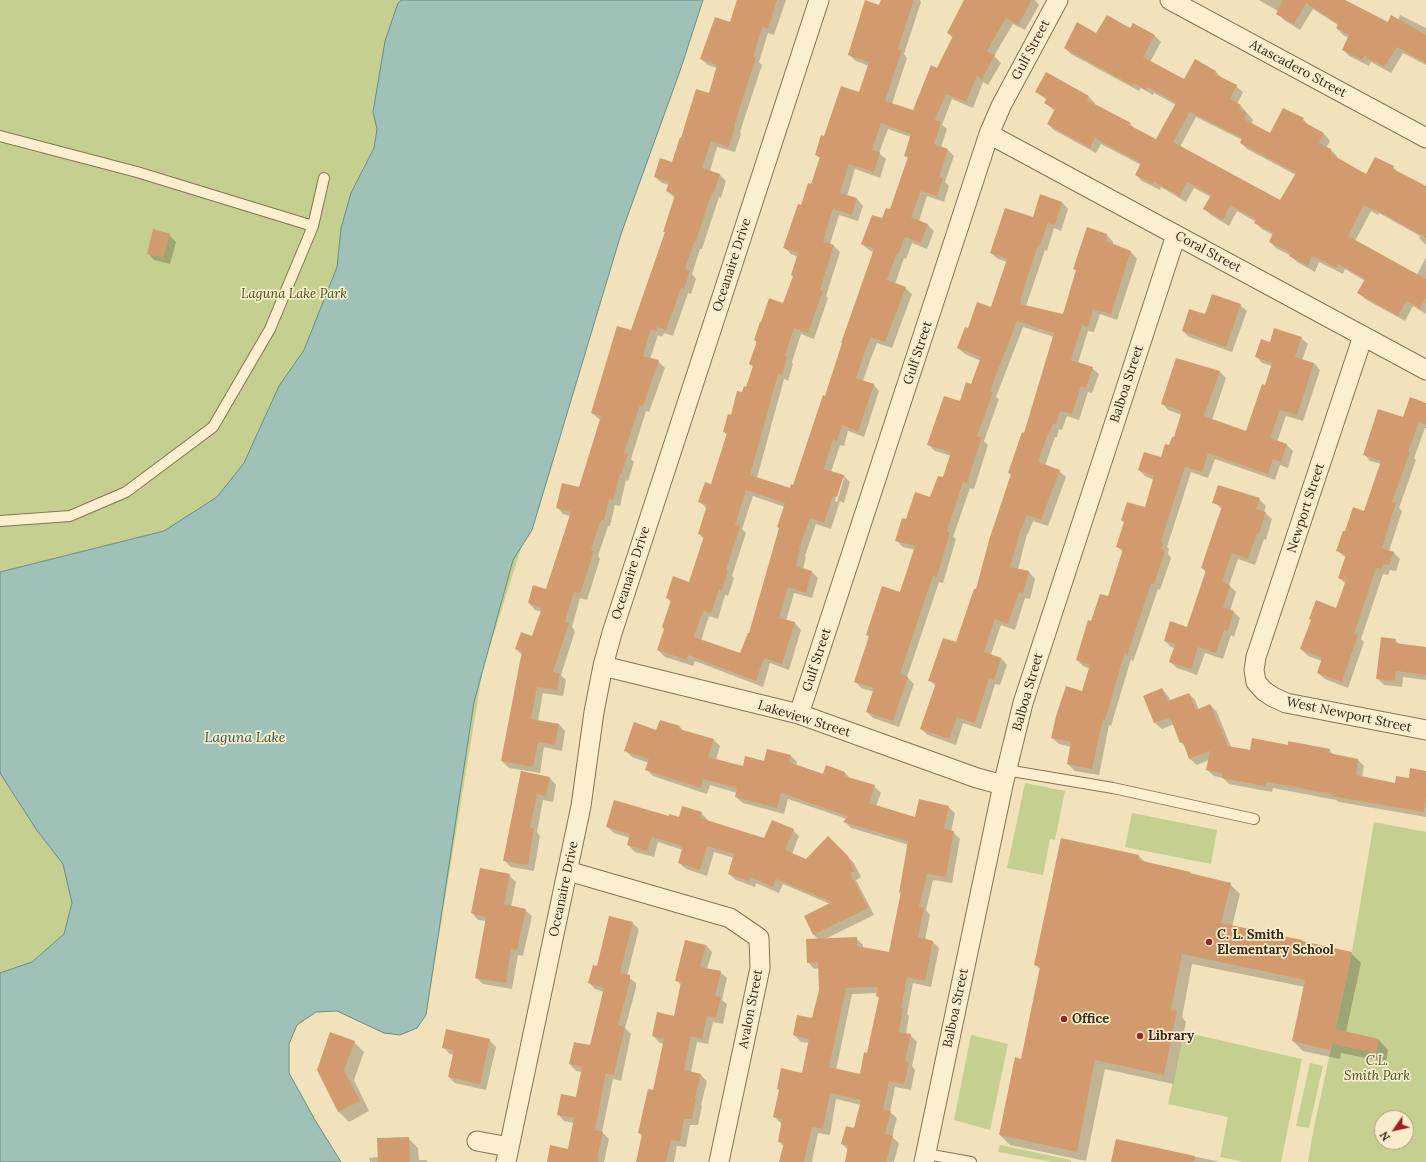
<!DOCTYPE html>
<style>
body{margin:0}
#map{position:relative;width:1426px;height:1162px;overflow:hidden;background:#f1e2bb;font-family:Lora,serif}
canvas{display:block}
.north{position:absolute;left:1374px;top:1110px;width:40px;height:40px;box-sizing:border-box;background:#f8eccb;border:1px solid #ab9e84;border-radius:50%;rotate:236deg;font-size:11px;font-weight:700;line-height:16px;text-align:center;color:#37291a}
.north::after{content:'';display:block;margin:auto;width:14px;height:18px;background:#9c2320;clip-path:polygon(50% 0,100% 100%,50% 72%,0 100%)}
</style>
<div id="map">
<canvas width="1426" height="1162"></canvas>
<div class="north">N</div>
</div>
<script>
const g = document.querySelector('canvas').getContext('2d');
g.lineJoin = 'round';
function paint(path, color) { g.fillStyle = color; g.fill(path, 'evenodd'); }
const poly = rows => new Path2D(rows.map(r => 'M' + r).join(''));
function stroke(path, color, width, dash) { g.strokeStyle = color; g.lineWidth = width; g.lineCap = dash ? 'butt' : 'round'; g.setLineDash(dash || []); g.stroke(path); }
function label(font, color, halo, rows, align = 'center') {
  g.font = font + ' Lora,serif'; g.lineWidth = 3.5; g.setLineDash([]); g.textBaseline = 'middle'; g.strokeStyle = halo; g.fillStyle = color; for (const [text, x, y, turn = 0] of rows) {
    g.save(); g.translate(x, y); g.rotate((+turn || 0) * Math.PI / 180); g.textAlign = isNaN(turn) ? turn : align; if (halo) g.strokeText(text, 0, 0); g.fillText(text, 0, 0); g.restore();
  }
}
paint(poly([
 [0,0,701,0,621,234,483,668,426,1015,417,1028,400,1035,384,1033,337,1011,316,1012,297,1025,289,1044,289,1073,315,1120,341,1162,0,1162],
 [1025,783,1065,791,1055,840,1050,839,1043,875,1007,868],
 [1132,813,1217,830,1211,864,1125,847],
 [1374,822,1426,832,1426,1162,1308,1162,1313,1132,1352,952],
 [1382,1118,1406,1118,1406,1142,1382,1142],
 [1184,1032,1302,1059,1281,1162,1244,1162,1220,1157,1228,1117,1168,1104],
 [971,1035,1008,1044,990,1130,954,1120],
 [1310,1063,1323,1066,1309,1128,1296,1126],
 [1000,1145,1071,1160,1071,1162,1053,1162,998,1152]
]), '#c5cf8f');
const water = poly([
 [402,0,703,0,681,68,621,234,532,530,513,560,474,702,426,1015,417,1028,400,1035,384,1033,337,1011,316,1012,297,1025,289,1044,289,1073,315,1120,341,1162,0,1162,0,973,32,962,64,934,72,903,63,864,36,829,0,773,0,572,164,531,217,497,244,463,279,386,304,350,337,267,341,228,351,193,374,148,377,129,373,112,385,41,398,3,402,0]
]);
paint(water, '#a0c1b8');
stroke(water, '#678f86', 1);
paint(poly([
 [738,0,786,0,774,35,768,33,759,62,762,65,740,132,741,134,735,152,717,147,710,171,720,175,726,181,721,198,719,197,702,249,700,249,692,274,696,279,691,294,688,293,673,336,664,333,662,337,658,335,650,359,658,361,665,368,649,412,646,411,631,459,634,462,628,481,626,480,620,506,615,505,610,526,608,526,598,556,600,559,587,600,580,598,572,627,575,631,561,675,566,680,563,696,543,693,538,721,559,724,565,731,562,751,544,747,540,773,509,768,502,761,522,655,516,649,533,637,542,612,535,610,529,603,546,590,570,516,563,514,557,507,579,488,601,420,599,419,592,413,632,332,666,233,664,231,675,198,667,191,669,185,662,183,655,177,672,163,682,139,709,94,717,68,708,65,701,59,731,23],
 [882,0,920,0,921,2,904,54,907,58,892,104,913,111,938,69,953,38,948,33,967,0,1035,0,1039,5,1025,30,1013,24,994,56,1001,63,988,85,983,82,973,108,952,99,942,125,947,129,941,147,948,150,954,156,945,182,949,186,944,202,927,196,919,221,928,225,934,231,927,249,912,243,906,259,904,258,895,284,905,288,912,294,892,348,877,343,871,358,863,381,873,384,879,391,864,437,848,431,844,446,840,445,831,472,844,476,850,482,844,503,840,501,831,529,816,524,805,556,806,557,803,569,812,572,818,578,812,598,794,593,786,621,795,623,801,630,789,670,770,663,763,687,695,661,693,666,665,657,658,650,665,630,671,602,667,598,690,583,704,539,699,534,707,509,700,502,712,486,727,435,724,432,731,416,747,388,754,367,750,364,757,343,755,340,784,304,794,276,798,257,791,254,785,248,812,185,820,158,816,155,825,137,860,93,869,66,856,61,849,55,874,17],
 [888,129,911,137,905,155,909,159,891,211,862,244,869,250,873,252,826,397,794,486,791,489,757,478,784,379,788,381,793,364,792,362,801,334,814,339,828,298,826,296,840,252,834,246,830,244,839,215,858,221,863,206,857,199,847,196,855,169,880,178,886,159,879,153],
 [842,478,844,478,837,502,835,501],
 [753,496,785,507,750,634,741,654,701,641,709,616,718,619,725,595,728,596,734,578,732,576,746,533,742,529],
 [1259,0,1343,0,1388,23,1398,20,1400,15,1426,28,1426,65,1403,53,1391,73,1371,62,1369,66,1349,56,1343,49,1349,38,1343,35,1337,28,1338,25,1313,9,1300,30,1284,20,1277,13,1278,11],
 [1134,24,1155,36,1161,42,1150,62,1184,80,1216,72,1222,78,1236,86,1243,92,1237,104,1241,106,1253,120,1251,124,1271,134,1303,119,1309,126,1324,134,1330,141,1326,148,1331,150,1337,156,1337,159,1367,175,1393,167,1399,173,1426,187,1426,245,1419,238,1420,236,1379,213,1378,215,1371,211,1355,241,1417,275,1426,257,1426,314,1413,306,1405,321,1365,299,1359,293,1365,281,1345,269,1343,274,1319,262,1315,272,1297,262,1291,256,1276,248,1270,242,1273,235,1262,229,1256,223,1256,222,1237,211,1229,226,1211,215,1205,209,1211,197,1194,188,1186,202,1161,187,1160,190,1142,181,1136,175,1141,165,1101,144,1096,153,1054,130,1048,124,1055,111,1045,103,1047,100,1036,92,1089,97,1095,103,1094,105,1130,124,1136,130,1157,140,1176,105,1154,93,1153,95,1141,88,1139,91,1071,54,1065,48,1097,34,1131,30],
 [1196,117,1242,140,1241,143,1247,149,1296,175,1281,201,1180,147],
 [1062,202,1068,209,1061,231,1054,228,1047,251,1045,250,1026,306,1063,315,1077,272,1074,269,1107,235,1113,242,1113,245,1131,252,1137,259,1117,320,1100,314,1094,332,1088,331,1078,363,1092,368,1099,374,1092,393,1088,392,1079,420,1067,416,1062,430,1059,429,1057,437,1055,437,1045,466,1059,471,1066,477,1048,526,1033,521,1028,534,1027,534,1018,569,1029,572,1035,579,1030,599,1025,598,1015,630,1001,625,991,654,1001,658,1007,665,1000,685,995,684,981,729,963,723,956,745,928,735,921,729,936,687,930,680,957,644,976,591,1011,475,1009,473,1025,434,1054,337,1023,327,996,397,999,399,984,441,988,445,974,489,970,488,953,537,956,539,943,583,939,582,907,677,914,684,899,727,873,718,867,712,874,692,861,688,855,681,870,637,867,635,900,593,915,550,903,547,896,540,906,520,931,499,943,478,951,456,935,451,928,444,960,403,972,385,981,361,965,354,958,348,969,330,991,308,1007,262,998,259,991,253,1034,219],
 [169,235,176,242,170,264,154,260,148,253],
 [1240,305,1247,311,1232,352,1189,337,1183,331,1206,316],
 [1301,338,1308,344,1302,360,1314,363,1320,370,1303,421,1286,416,1277,442,1287,445,1293,451,1288,468,1280,465,1275,480,1215,459,1208,478,1191,472,1167,547,1169,549,1168,554,1171,558,1160,590,1158,589,1133,662,1131,659,1111,726,1109,725,1099,775,1075,771,1068,764,1071,747,1059,744,1052,738,1083,692,1090,669,1083,666,1077,660,1092,622,1108,598,1123,552,1117,546,1125,523,1122,520,1145,508,1154,480,1145,476,1139,470,1161,459,1174,439,1182,415,1168,410,1162,403,1177,359,1220,372,1226,378,1212,420,1247,432,1265,386,1272,366,1262,363,1256,356,1270,344],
 [1426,404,1426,428,1425,428,1414,458,1416,460,1399,508,1402,511,1389,551,1393,552,1400,559,1396,571,1390,570,1388,575,1383,574,1361,639,1364,642,1348,688,1325,679,1318,673,1322,661,1308,656,1301,649,1337,609,1346,584,1339,578,1346,558,1338,551,1346,533,1364,512,1381,464,1370,461,1364,454,1404,419],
 [1259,499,1266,506,1264,512,1272,519,1266,540,1264,539,1255,565,1238,559,1229,585,1236,592,1230,611,1234,612,1240,618,1234,637,1231,635,1223,659,1205,653,1197,675,1177,668,1170,662,1175,648,1171,647,1165,641,1188,628,1206,572,1202,568,1222,509,1214,502],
 [1395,640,1400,645,1426,648,1426,680,1403,677,1402,687,1384,685,1377,678],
 [1162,689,1168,696,1171,701,1189,694,1195,700,1199,710,1210,705,1217,712,1231,747,1250,751,1288,746,1329,750,1335,756,1358,760,1364,766,1362,778,1396,784,1426,772,1426,817,1339,802,1336,800,1273,788,1272,792,1229,784,1223,778,1214,776,1207,770,1209,760,1197,765,1190,759,1186,747,1181,742,1174,724,1162,729,1155,723,1144,696],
 [660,721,680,727,684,732,713,739,720,746,716,760,743,767,791,756,797,762,796,765,824,775,845,773,851,779,874,786,881,793,876,806,916,818,948,807,955,813,951,832,953,832,960,839,952,883,933,880,926,910,930,915,925,940,933,942,939,948,931,987,913,983,907,1014,909,1016,906,1034,910,1035,917,1042,912,1066,915,1070,911,1090,895,1087,890,1112,897,1118,892,1137,899,1143,894,1162,846,1162,848,1150,842,1144,855,1129,861,1105,836,1099,830,1135,818,1133,812,1161,813,1162,780,1162,784,1147,779,1141,782,1124,774,1117,802,1074,809,1043,801,1042,794,1035,813,1019,820,990,819,968,814,969,808,962,819,940,814,935,805,916,830,904,783,884,779,893,756,883,755,887,736,880,729,874,734,858,714,852,707,876,686,869,679,863,683,850,658,842,654,857,635,852,628,845,630,838,614,833,608,827,670,817,680,818,701,813,708,820,707,821,765,839,793,830,799,836,792,854,806,860,828,838,854,863,861,877,856,880,874,915,823,940,856,938,863,945,863,948,890,954,902,895,900,892,909,845,851,828,845,822,847,819,788,799,784,814,743,803,736,797,737,793,710,785,707,794,653,776,646,769,649,763,632,757,626,751,657,731],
 [878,993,877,996,880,998,868,1054,860,1075,836,1070,852,994],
 [521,772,550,778,556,785,553,802,543,800,537,832,540,836,534,871,511,867,504,860],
 [1139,856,1145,862,1190,872,1192,875,1230,884,1240,894,1232,927,1351,953,1361,963,1346,1032,1379,1040,1388,1050,1386,1062,1341,1053,1340,1059,1303,1051,1293,1041,1305,987,1192,964,1182,1017,1186,1022,1173,1084,1105,1069,1086,1161,1010,1145,1000,1135,1022,1060,1041,970,1036,965],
 [509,875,516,882,511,907,525,910,532,916,523,956,518,955,512,989,483,984,476,978,486,921,478,920,472,913],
 [632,923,639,929,627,976,636,983,636,988,625,1028,631,1034,621,1081,613,1079,602,1132,609,1139,604,1162,548,1162,568,1150,574,1123,564,1121,558,1114,577,1098,582,1072,576,1071,570,1064,591,1046,604,992,595,989,589,983,598,968],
 [706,945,712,952,707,969,720,972,727,978,722,1000,727,1004,723,1024,713,1022,708,1044,697,1042,691,1072,700,1074,707,1081,701,1105,702,1106,698,1125,690,1125,686,1147,677,1146,674,1162,637,1162,643,1137,639,1133,654,1091,664,1044,660,1043,653,1036,675,1017,682,986,676,980],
 [489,1040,496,1047,486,1090,455,1083,449,1077,454,1055,450,1054,443,1047],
 [354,1042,364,1052,354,1080,369,1111,349,1122,339,1112,318,1070],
 [408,1138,418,1148,419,1160,426,1160,428,1162,370,1162,369,1158,379,1157],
 [1117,1140,1220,1162,1112,1162]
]), '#0003');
paint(poly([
 [737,0,777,0,768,29,762,27,753,57,756,58,734,126,735,126,729,147,711,141,702,168,720,174,714,192,712,192,695,244,694,243,685,269,690,271,684,289,681,288,666,330,657,327,656,331,651,329,643,356,659,360,643,406,640,405,624,453,628,454,621,475,620,474,613,500,609,499,604,520,601,520,591,550,594,551,580,594,574,592,565,622,569,623,553,672,560,673,557,690,537,687,531,719,559,724,555,745,538,742,533,767,501,761,522,651,515,649,521,632,532,636,542,608,528,603,533,585,546,589,571,512,556,508,562,483,579,487,601,416,591,413,617,326,631,330,665,232,663,232,675,195,666,191,669,182,654,177,660,158,672,162,680,137,681,138,696,89,709,93,717,65,700,59,715,17,730,22],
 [865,0,879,5,881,0,914,0,898,49,902,50,885,101,913,110,931,65,937,68,953,36,947,33,964,0,1032,0,1018,25,1006,18,987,51,995,55,982,79,977,76,966,102,946,94,935,120,941,122,934,144,948,149,939,177,943,179,937,196,921,191,911,217,928,224,921,243,905,237,899,253,897,253,887,280,906,287,885,342,871,337,865,351,856,378,874,384,858,432,842,425,837,441,833,439,824,469,844,475,837,497,833,496,824,523,810,518,799,549,800,550,796,566,812,571,806,593,788,587,779,618,795,622,782,664,764,658,756,681,688,655,687,660,657,650,664,629,662,627,671,600,666,598,673,576,689,582,704,536,698,534,707,505,698,502,705,482,711,484,727,433,723,432,728,414,731,415,737,391,742,392,744,386,746,387,753,366,749,364,757,341,754,340,760,322,761,322,769,298,783,303,793,276,791,275,798,253,783,248,798,204,801,205,808,183,811,184,820,157,815,155,821,135,824,136,841,86,859,92,869,62,848,55],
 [881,123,911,134,904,156,908,157,890,209,886,208,882,218,872,215,861,244,874,249,841,343,842,343,825,396,823,395,793,485,791,484,790,488,750,475,778,374,782,375,787,357,785,356,794,328,808,333,823,291,820,290,834,245,823,241,833,209,852,215,857,198,840,193,849,164,874,172,880,152,872,150],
 [746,490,785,503,777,527,779,528,749,633,748,633,740,653,694,637,703,611,711,613,719,589,722,590,728,571,726,570,740,526,735,525],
 [1283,0,1345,0,1388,22,1391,15,1426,35,1426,63,1397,47,1384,67,1364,56,1362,60,1342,50,1349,35,1336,28,1338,24,1306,3,1294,24,1276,14],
 [1107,15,1130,28,1133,23,1155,35,1143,57,1184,79,1195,59,1216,71,1215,74,1237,85,1230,99,1241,105,1239,109,1247,113,1244,119,1270,133,1283,108,1304,118,1302,121,1324,133,1319,143,1331,149,1331,154,1350,165,1366,174,1375,157,1394,166,1393,169,1426,186,1426,238,1372,208,1371,209,1364,205,1348,236,1426,279,1426,298,1420,308,1406,301,1398,316,1357,293,1365,279,1338,264,1337,268,1312,256,1308,266,1289,256,1291,253,1269,242,1273,233,1254,223,1256,220,1230,205,1223,220,1203,209,1211,195,1187,182,1180,196,1154,182,1153,184,1135,175,1141,163,1122,153,1095,138,1090,148,1047,124,1055,109,1044,103,1047,98,1035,92,1046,72,1089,96,1087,100,1131,123,1129,125,1156,139,1176,103,1148,87,1146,90,1134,83,1133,86,1064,48,1077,22,1096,33],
 [1190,112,1242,138,1240,143,1296,173,1280,200,1173,142],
 [1040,194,1062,202,1055,225,1048,223,1040,245,1038,245,1020,300,1021,300,1020,304,1063,314,1076,270,1073,269,1087,227,1107,234,1106,241,1131,251,1111,314,1093,309,1088,327,1082,325,1071,360,1093,367,1086,388,1081,386,1072,414,1060,411,1056,424,1053,424,1050,431,1049,431,1038,462,1060,470,1041,520,1027,515,1022,528,1021,528,1010,567,1029,571,1023,593,1019,592,1008,624,995,619,984,652,1001,658,994,680,989,678,975,723,957,717,949,739,920,729,936,683,928,681,943,638,956,642,974,589,976,589,990,537,1011,474,1008,473,1022,432,1024,433,1054,333,1017,321,990,391,993,392,977,436,982,437,967,483,963,482,947,531,950,532,937,577,933,576,900,674,908,677,893,721,866,712,874,688,854,682,869,636,866,635,882,586,900,592,915,546,895,541,902,518,906,519,915,492,930,497,938,476,943,477,951,452,927,445,944,396,960,401,966,382,971,384,981,357,957,348,965,327,968,328,977,302,991,307,1007,259,990,253,1005,208,1033,217],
 [153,229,170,234,163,258,147,254],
 [1212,294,1241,304,1226,347,1182,331,1189,309,1205,314],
 [1274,328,1302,337,1295,357,1314,363,1297,415,1280,410,1270,438,1287,444,1281,462,1273,459,1268,474,1208,453,1202,472,1185,467,1161,541,1163,542,1161,549,1165,551,1154,584,1151,584,1127,656,1125,652,1105,720,1103,719,1092,769,1067,764,1071,742,1051,738,1056,716,1066,686,1082,691,1090,665,1076,660,1088,620,1091,621,1100,594,1108,596,1123,549,1116,547,1124,522,1121,520,1127,502,1145,507,1154,476,1138,470,1144,452,1161,457,1165,444,1169,445,1172,437,1174,437,1182,411,1161,404,1176,358,1220,371,1204,416,1246,431,1262,384,1265,385,1272,363,1255,357,1261,339,1270,342],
 [1410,397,1426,403,1426,425,1419,422,1408,452,1410,452,1392,502,1396,503,1382,548,1394,552,1389,565,1383,564,1381,569,1376,568,1354,634,1358,635,1342,682,1317,673,1322,658,1300,649,1311,620,1309,619,1316,600,1336,608,1346,580,1338,578,1346,555,1336,551,1343,531,1345,531,1353,507,1364,511,1381,461,1363,455,1378,409,1403,417],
 [1218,485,1260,498,1256,509,1266,512,1259,534,1257,533,1248,559,1232,553,1222,582,1230,585,1223,607,1234,611,1228,631,1224,630,1216,653,1198,647,1191,669,1169,662,1175,644,1164,641,1170,621,1187,627,1206,570,1201,568,1222,506,1212,503],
 [1381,637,1396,639,1395,643,1426,647,1426,675,1396,671,1395,681,1376,679],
 [1162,688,1168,701,1189,693,1196,710,1210,704,1228,746,1250,750,1252,738,1288,745,1288,741,1330,749,1329,753,1358,759,1356,775,1395,783,1396,776,1409,778,1410,768,1426,771,1426,798,1424,812,1332,796,1332,794,1266,782,1265,786,1222,778,1222,773,1206,770,1210,751,1189,759,1183,742,1180,743,1170,717,1154,723,1143,696],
 [660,720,680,726,679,729,714,739,708,757,743,766,745,756,764,761,767,749,791,755,789,762,823,774,826,765,845,772,844,776,875,785,869,803,915,817,919,799,949,806,944,829,954,831,946,877,927,874,919,907,924,908,918,937,933,941,925,981,907,977,901,1008,903,1009,899,1032,911,1034,905,1061,909,1063,904,1084,889,1081,883,1109,891,1111,885,1134,893,1136,886,1162,845,1162,848,1146,841,1144,846,1126,854,1128,861,1100,830,1093,823,1129,812,1127,804,1162,779,1162,784,1143,778,1142,782,1119,773,1117,779,1090,777,1089,781,1068,802,1073,809,1039,793,1035,797,1015,812,1018,819,990,818,962,807,963,806,939,857,937,857,946,889,952,901,891,899,893,908,841,843,822,848,816,781,793,777,808,735,797,737,788,703,779,701,788,645,770,649,759,624,751,634,722,656,730],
 [878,987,876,996,879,997,867,1053,864,1052,860,1074,829,1067,846,988],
 [521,771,550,777,546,796,537,794,530,828,534,828,528,865,503,861],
 [614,800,669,816,669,814,679,817,682,806,702,812,700,818,764,838,772,820,794,829,785,850,806,859,828,836,848,856,855,871,850,873,868,908,813,935,804,916,832,902,776,879,773,887,750,877,749,881,728,874,734,854,707,846,700,870,678,863,683,846,652,837,647,851,627,845,630,834,606,827],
 [1061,838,1139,855,1138,860,1190,872,1190,873,1231,883,1221,923,1302,940,1302,941,1352,952,1335,1029,1379,1039,1376,1053,1332,1044,1330,1050,1292,1041,1305,980,1182,954,1171,1010,1177,1011,1164,1075,1095,1060,1077,1152,999,1135,1015,1057,1021,1059,1040,967,1034,965],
 [480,868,510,874,504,904,526,909,517,950,511,949,506,983,475,978,486,917,471,913],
 [609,916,633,922,620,973,630,975,630,981,618,1025,625,1027,614,1075,606,1073,595,1130,603,1132,598,1155,598,1162,547,1162,550,1145,568,1149,574,1118,557,1115,561,1094,576,1097,582,1067,569,1064,574,1042,590,1045,604,988,588,983,593,965,597,966],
 [685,940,706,945,700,967,721,971,715,996,721,997,716,1018,707,1016,702,1039,691,1036,684,1070,701,1074,695,1098,696,1099,692,1119,684,1119,680,1141,671,1140,666,1162,636,1162,642,1134,638,1133,648,1089,653,1090,664,1039,652,1036,657,1012,674,1016,681,982,675,981],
 [446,1029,490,1039,480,1084,448,1077,454,1050,442,1048],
 [330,1032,355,1041,344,1070,360,1101,338,1112,317,1070],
 [409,1137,410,1162,378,1162,377,1138],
 [1116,1139,1195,1156,1194,1162,1111,1162]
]), '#d29b6e');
const lane = poly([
 [0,136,137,172,313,226],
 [0,521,70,516,126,492,213,427,270,329,313,226,324,178],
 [1006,770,1113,788,1254,819],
 [926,1154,971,1162]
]);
const street = poly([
 [1170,0,1426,138],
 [989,134,1426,370],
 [1363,336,1256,657,1254,670,1256,682,1264,691,1273,697,1286,703,1426,730],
 [603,666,799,714,977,778,1003,785],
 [799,714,989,134,1001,106,1058,0],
 [568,871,730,918,759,938,760,968,719,1162],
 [477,1141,509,1147],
 [506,1162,581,806,594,712,603,666,612,633,819,0],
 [924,1162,1003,785,1023,703,1176,235]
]);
stroke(lane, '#897254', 12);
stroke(street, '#897254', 21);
stroke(lane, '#fbefcf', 10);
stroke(street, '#fbefcf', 19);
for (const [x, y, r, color] of [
 [1209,942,4,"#9c2320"],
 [1064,1019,4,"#9c2320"],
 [1140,1036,4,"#9c2320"]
]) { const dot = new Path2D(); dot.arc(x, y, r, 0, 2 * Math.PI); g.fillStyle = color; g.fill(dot); stroke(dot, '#f8eccb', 1.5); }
label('13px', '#37291a', '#f8eccb', [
 ["Gulf Street",1031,50,-62],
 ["Atascadero Street",1298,69,28],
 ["Coral Street",1208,252,28],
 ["Oceanaire Drive",732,265,-72],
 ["Gulf Street",918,353,-72],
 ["Balboa Street",1127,384,-72],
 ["Newport Street",1306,508,-72],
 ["Oceanaire Drive",631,573,-72],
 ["Gulf Street",817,660,-72],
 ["Balboa Street",1028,692,-74],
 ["West Newport Street",1349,715,12],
 ["Lakeview Street",804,719,17],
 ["Oceanaire Drive",564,889,-78],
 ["Balboa Street",956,1008,-78],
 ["Avalon Street",751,1009,-79]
]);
label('italic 13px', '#45551f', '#f8eccb', [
 ["Laguna Lake Park",294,294],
 ["C.L.",1377,1061],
 ["Smith Park",1377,1076]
]);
label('bold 13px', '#37291a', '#f8eccb', [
 ["C. L. Smith",1217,935],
 ["Elementary School",1217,950],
 ["Office",1072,1019],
 ["Library",1148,1036]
], 'left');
label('italic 14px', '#285856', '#f8eccb', [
 ["Laguna Lake",245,738]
]);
</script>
